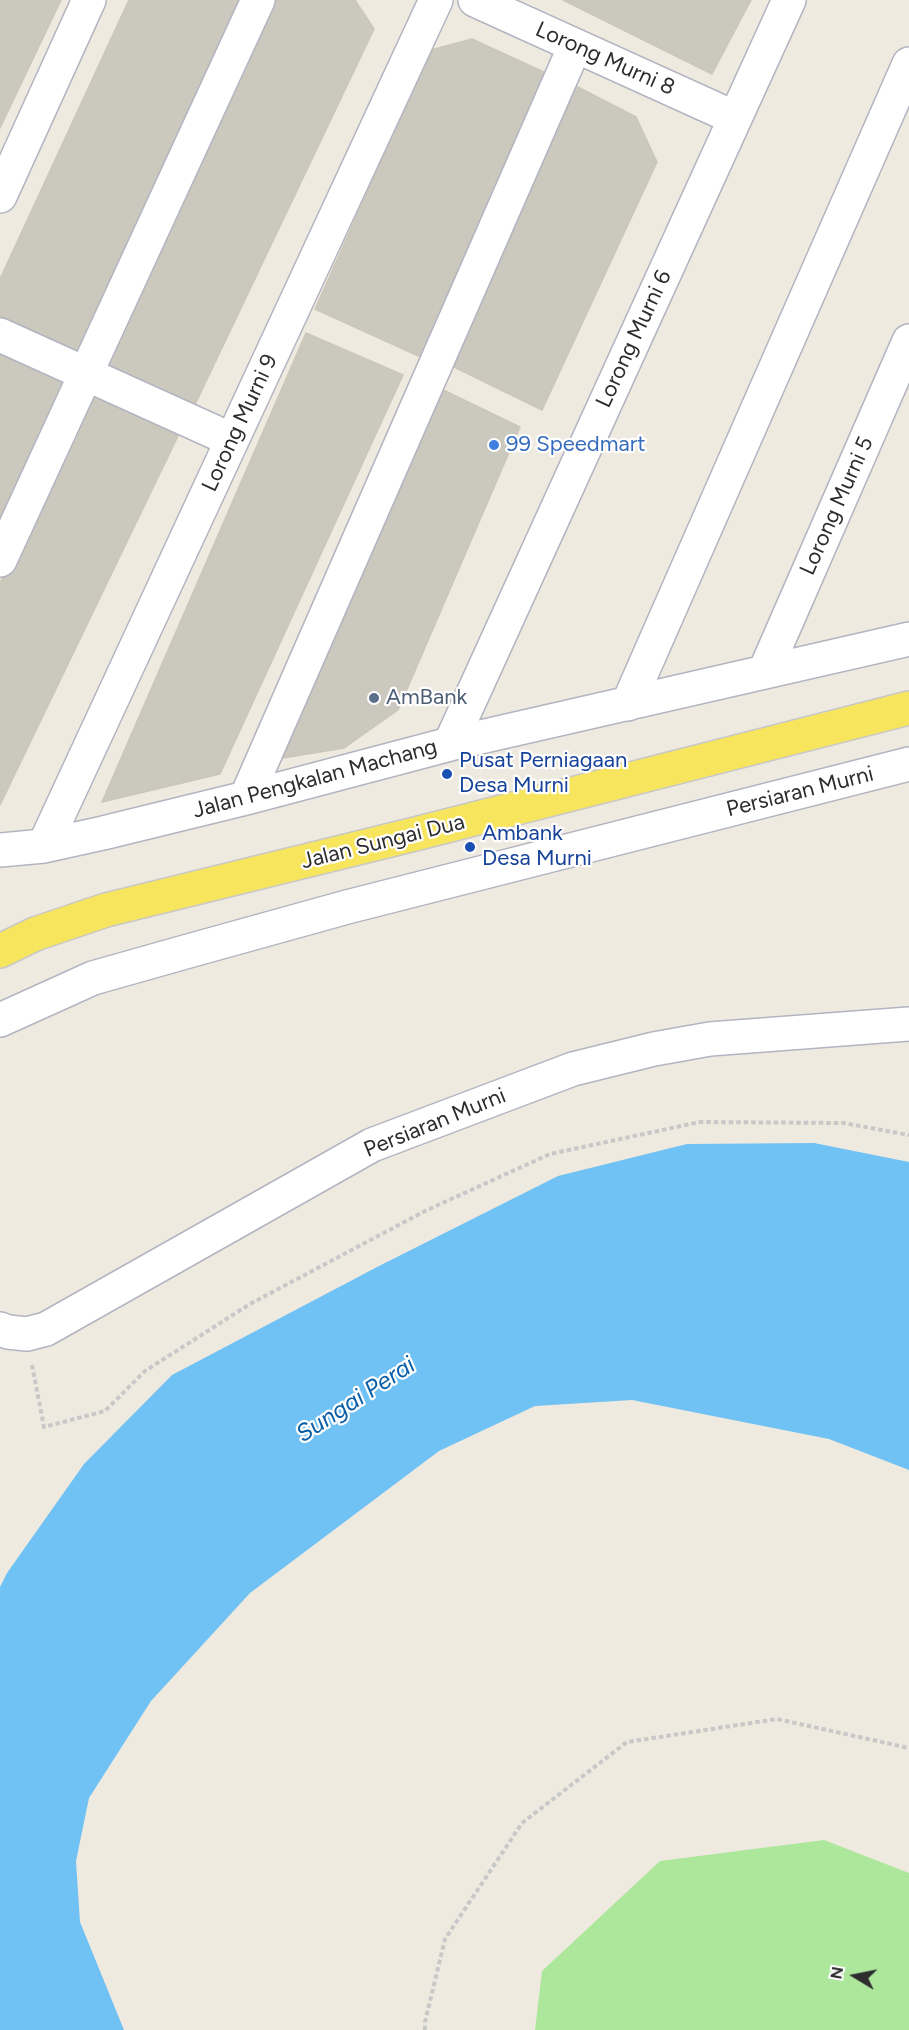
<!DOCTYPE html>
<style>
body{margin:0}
#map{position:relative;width:909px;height:2030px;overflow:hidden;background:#efeae0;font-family:Figtree,sans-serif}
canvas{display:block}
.north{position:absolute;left:825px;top:1946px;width:60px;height:60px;-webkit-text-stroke:4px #fff;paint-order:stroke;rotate:280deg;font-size:16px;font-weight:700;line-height:24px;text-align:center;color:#2d2d2d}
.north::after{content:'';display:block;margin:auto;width:21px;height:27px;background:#2d2d2d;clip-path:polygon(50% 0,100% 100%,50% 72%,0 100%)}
</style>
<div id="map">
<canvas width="909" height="2030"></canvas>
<div class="north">N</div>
</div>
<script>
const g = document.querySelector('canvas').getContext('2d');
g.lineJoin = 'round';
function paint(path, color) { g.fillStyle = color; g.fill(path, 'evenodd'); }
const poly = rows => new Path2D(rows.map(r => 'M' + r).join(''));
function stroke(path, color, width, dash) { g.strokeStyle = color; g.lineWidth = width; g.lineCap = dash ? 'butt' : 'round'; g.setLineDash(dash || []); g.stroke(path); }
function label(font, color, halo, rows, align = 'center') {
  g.font = font + ' Figtree,sans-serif'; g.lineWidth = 4.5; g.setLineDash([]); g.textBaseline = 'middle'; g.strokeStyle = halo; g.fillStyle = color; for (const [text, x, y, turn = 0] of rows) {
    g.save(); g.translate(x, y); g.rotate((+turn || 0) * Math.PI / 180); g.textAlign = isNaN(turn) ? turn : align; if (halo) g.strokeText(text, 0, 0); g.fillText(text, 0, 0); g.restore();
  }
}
paint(poly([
 [824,1840,909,1873,909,2030,535,2030,542,1971,660,1861]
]), '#ace79b');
paint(poly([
 [814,1143,909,1162,909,1470,829,1439,632,1400,535,1406,439,1451,250,1593,151,1701,89,1798,76,1861,80,1922,124,2030,0,2030,0,1587,7,1573,84,1464,172,1375,379,1266,558,1176,687,1144]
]), '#70c1f4');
const building = poly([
 [0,0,61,0,0,128,0,0],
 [129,0,249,0,81,363,0,325,0,279,129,0],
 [271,0,355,0,374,29,191,413,100,369,271,0],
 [563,0,751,0,712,74,563,0],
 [472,39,548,74,425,359,315,309,431,50,472,39],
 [576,86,636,117,657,162,542,410,450,365,576,86],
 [306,333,403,375,220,774,102,802,306,333],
 [0,349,66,381,0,518,0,349],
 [439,388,520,427,398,710,344,748,283,758,439,388],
 [90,392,178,436,0,805,0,583,90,392]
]);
paint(building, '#cbc8be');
stroke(building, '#cbc7b9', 1.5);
const minor = poly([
 [475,0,735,118],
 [0,196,89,0],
 [0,335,232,440],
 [0,560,258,0],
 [765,671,909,341],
 [628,704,909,64],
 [450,744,789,0],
 [246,798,575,46],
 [44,846,436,0],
 [0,850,44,846,103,833,246,798,450,744,909,639],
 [0,1020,93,978,185,952,347,907,909,764],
 [0,1329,8,1332,27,1334,46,1329,372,1145,573,1069,654,1049,710,1039,909,1024]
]);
const major = poly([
 [0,951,35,934,106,910,415,834,909,708]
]);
stroke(minor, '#b3b4c1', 36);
stroke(major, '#c8c8c8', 36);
stroke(poly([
 [32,1365,44,1427,105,1411,145,1371,250,1304,425,1211,550,1154,700,1122,844,1123,909,1135],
 [425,2030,425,2022,445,1939,522,1823,627,1742,777,1719,909,1748]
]), '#c8c8c8', 4, [4.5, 3]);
stroke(minor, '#fff', 33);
stroke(major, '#f7e55d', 33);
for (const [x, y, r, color] of [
 [494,445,6,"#3f7fe0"],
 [374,698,6,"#5c6f8a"],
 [447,774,6,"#1a4fb4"],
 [470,847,6,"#1a4fb4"]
]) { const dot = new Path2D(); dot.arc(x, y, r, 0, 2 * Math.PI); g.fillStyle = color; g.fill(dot); stroke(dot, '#fff', 2); }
label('22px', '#2d2d2d', '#fff', [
 ["Lorong Murni 8",605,59,24],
 ["Lorong Murni 6",634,339,-65],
 ["Lorong Murni 9",240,423,-65],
 ["Lorong Murni 5",837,506,-66],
 ["Jalan Pengkalan Machang",315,779,-15],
 ["Persiaran Murni",800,792,-14],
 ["Jalan Sungai Dua",383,842,-14],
 ["Persiaran Murni",435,1123,-22]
]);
label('22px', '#366cbe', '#fff', [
 ["99 Speedmart",506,445]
], 'left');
label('22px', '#4e5e75', '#fff', [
 ["AmBank",386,698]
], 'left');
label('22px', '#164399', '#fff', [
 ["Pusat Perniagaan",459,761],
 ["Desa Murni",459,786],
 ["Ambank",482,834],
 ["Desa Murni",482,859]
], 'left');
label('italic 24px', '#085ea7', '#fff', [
 ["Sungai Perai",356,1400,-33]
]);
</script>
